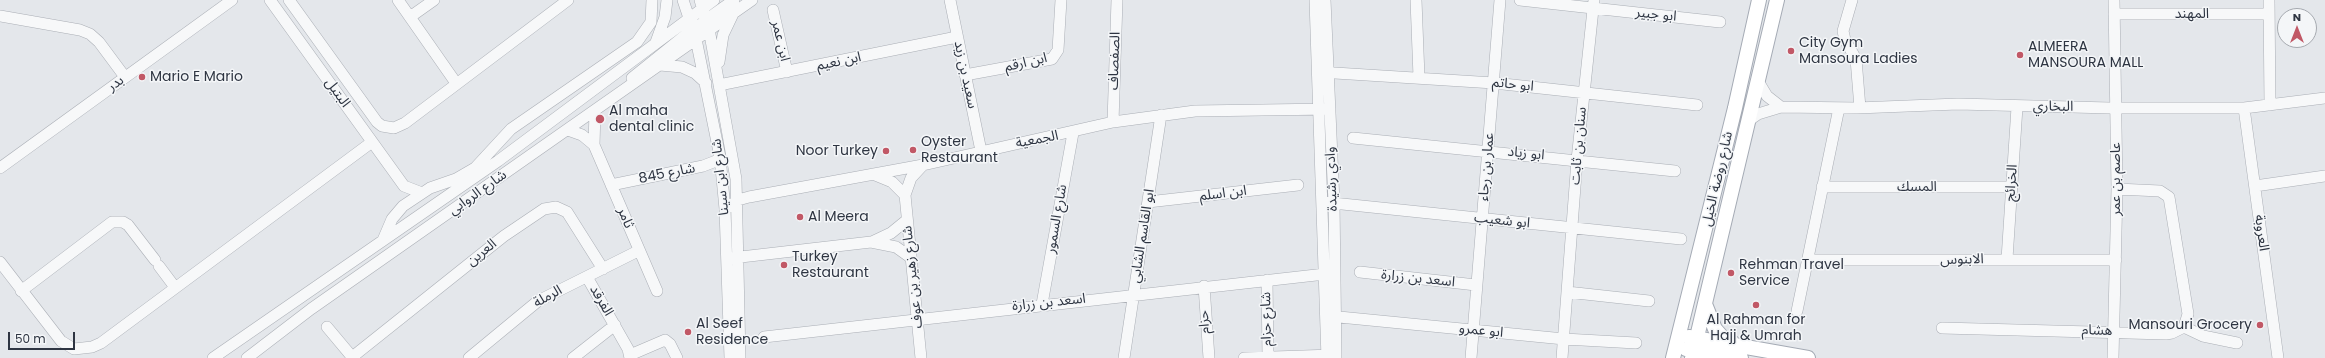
<!DOCTYPE html>
<meta charset="utf-8">
<style>
body{margin:0}
#map{position:relative;width:2325px;height:358px;overflow:hidden;background:#e4e7eb;font-family:Poppins,sans-serif}
canvas{display:block}
.north{position:absolute;left:2277px;top:8px;width:40px;height:40px;box-sizing:border-box;background:#f4f6f8;border:1px solid #a5a9af;border-radius:50%;rotate:0deg;font-size:11px;font-weight:700;line-height:16px;text-align:center;color:#2e3542}
.north::after{content:'';display:block;margin:auto;width:14px;height:18px;background:#c15866;clip-path:polygon(50% 0,100% 100%,50% 72%,0 100%)}
.scale{position:absolute;left:8px;top:332px;width:67px;height:18px;box-sizing:border-box;border:2px solid #2e3542;border-top:0;padding-left:5px;font-size:12px;line-height:14px;white-space:nowrap;color:#2e3542;-webkit-text-stroke:3px #f4f6f8;paint-order:stroke}
</style>
<div id="map">
<canvas width="2325" height="358"></canvas>
<div class="north">N</div>
<div class="scale">50 m</div>
</div>
<script>
const g = document.querySelector('canvas').getContext('2d');
g.lineJoin = 'round';
const poly = rows => new Path2D(rows.map(r => 'M' + r).join(''));
function stroke(path, color, width, dash) { g.strokeStyle = color; g.lineWidth = width; g.lineCap = dash ? 'butt' : 'round'; g.setLineDash(dash || []); g.stroke(path); }
function label(font, color, halo, rows, align = 'center') {
  g.font = font + ' Poppins,"Noto Sans Arabic",sans-serif'; g.lineWidth = 3; g.setLineDash([]); g.textBaseline = 'middle'; g.strokeStyle = halo; g.fillStyle = color; for (const [text, x, y, turn = 0] of rows) {
    g.save(); g.translate(x, y); g.rotate((+turn || 0) * Math.PI / 180); g.textAlign = isNaN(turn) ? turn : align; if (halo) g.strokeText(text, 0, 0); g.fillText(text, 0, 0); g.restore();
  }
}
const minor = poly([
 [270,0,404,186,422,193],
 [289,0,377,122,382,126,394,128,405,123,568,0],
 [398,0,456,83],
 [683,0,696,39,720,157,725,209,730,358],
 [700,0,709,29,736,179,740,358],
 [950,0,981,151],
 [1315,0,1327,358],
 [1325,0,1334,203,1336,358],
 [1416,0,1419,77],
 [1520,0,1720,22],
 [1852,0,1843,31,1845,40,1856,59,1860,108],
 [2269,0,2270,105],
 [773,10,787,72],
 [2114,14,2269,14],
 [0,16,80,30,90,34,99,42,125,77],
 [410,17,434,0],
 [703,22,734,0],
 [656,42,665,17,667,0],
 [719,62,723,35,733,14],
 [660,65,682,67,695,73,706,83],
 [1319,72,1494,83,1697,105],
 [965,75,1052,59,1058,50,1061,0],
 [632,78,698,25],
 [1758,81,1767,96,1781,107],
 [719,85,957,37],
 [2244,108,2278,358],
 [595,111,594,145,657,291],
 [1748,121,1758,114,1781,107,1857,108,1958,104,2110,108,2244,108,2325,98],
 [1113,122,1117,0],
 [568,130,582,135,594,145],
 [1353,138,1675,171],
 [0,168,232,0],
 [875,175,892,182,905,195],
 [611,185,703,166,716,161,720,157],
 [2255,186,2325,176],
 [1822,187,2012,187],
 [1148,202,1298,185],
 [1323,202,1681,239],
 [725,209,738,200,749,197,923,165,1113,122,1195,111,1330,109],
 [383,240,392,219,403,206,430,188,456,179,475,168,511,129,637,42,651,22,652,0],
 [872,242,891,233,907,220],
 [732,258,871,242,896,247,910,257],
 [2007,259,2017,107],
 [1808,260,2116,260],
 [0,262,61,341,74,349,92,347,101,343,372,142],
 [159,266,174,286],
 [1360,272,1476,285],
 [587,277,628,349,630,358],
 [1267,280,1268,357],
 [1204,286,1209,358],
 [21,291,112,222,123,222,128,225,155,260],
 [1567,292,1649,301],
 [1042,304,1073,133],
 [1797,311,1839,108],
 [1329,316,1564,339,1636,343],
 [327,327,353,358],
 [2184,327,2203,336,2237,343],
 [1942,328,2166,334,2172,333,2184,327,2188,314,2169,197,2160,191,2117,189],
 [764,337,1334,273],
 [630,355,665,340,670,344,677,358],
 [213,358,498,161,714,0],
 [247,358,311,309,752,0],
 [351,358,504,236,544,209,556,207,567,212,603,269],
 [469,358,538,301,638,251],
 [573,358,615,325],
 [921,358,905,195,911,178,923,165],
 [1124,358,1161,115],
 [1244,358,1333,355],
 [1471,358,1500,0],
 [1562,358,1577,160,1594,0],
 [2113,358,2117,189,2114,0]
]);
const major = poly([
 [1705,304,1715,329,1723,338,1732,342],
 [1689,337,1808,358],
 [1686,349,1741,358],
 [1673,358,1735,108,1759,0],
 [1692,358,1777,0]
]);
stroke(minor, '#aaaeb5', 12);
stroke(major, '#a5abb5', 16);
stroke(minor, '#f7f8f9', 11);
stroke(major, '#fff', 14);
for (const [x, y, r, color] of [
 [1791,51,4,"#c15866"],
 [2020,55,4,"#c15866"],
 [142,77,4,"#c15866"],
 [600,119,5,"#c15866"],
 [913,150,4,"#c15866"],
 [886,151,4,"#c15866"],
 [800,217,4,"#c15866"],
 [784,265,4,"#c15866"],
 [1731,273,4,"#c15866"],
 [1756,305,4,"#c15866"],
 [2260,325,4,"#c15866"],
 [688,332,4,"#c15866"]
]) { const dot = new Path2D(); dot.arc(x, y, r, 0, 2 * Math.PI); g.fillStyle = color; g.fill(dot); stroke(dot, '#f4f6f8', 1.5); }
label('14px', '#2e3542', '#f4f6f8', [
 ["المهند",2192,14],
 ["ابو جبير",1656,15,6],
 ["ابن عمر",780,41,77],
 ["الصفصاف",1115,61,-88],
 ["ابن نعيم",839,62,-12],
 ["ابن ارقم",1026,63,-13],
 ["سعيد بن زيد",965,75,78],
 ["بدر",116,84,-35],
 ["ابو حاتم",1513,85,6],
 ["البتيل",337,93,54],
 ["البخاري",2053,107,1],
 ["الجمعية",1037,140,-11],
 ["سنان بن ثابت",1579,146,-85],
 ["ابو زياد",1526,154,6],
 ["عمار بن رجاء",1487,167,-85],
 ["شارع 845",667,174,-11],
 ["شارع ابن سينا",721,177,-96],
 ["وادي رشيدة",1332,179,-92],
 ["شارع روضة الخيل",1718,179,-77],
 ["عاصم بن عمر",2116,179,-90],
 ["الخرائج",2012,183,-86],
 ["المسك",1917,187],
 ["شارع الروابي",478,193,-35],
 ["ابن اسلم",1223,194,-7],
 ["ثامر",625,218,68],
 ["شارع السمور",1057,219,-80],
 ["ابو شعيب",1502,221,6],
 ["العروبة",2261,233,82],
 ["ابو القاسم الشابي",1143,236,-81],
 ["العرين",482,253,-39],
 ["الابنوس",1962,260,-1],
 ["شارع زهير بن عوف",913,277,-96],
 ["اسعد بن زرارة",1418,279,6],
 ["الرملة",548,297,-29],
 ["الفرقد",601,301,60],
 ["اسعد بن زرارة",1049,303,-6],
 ["شارع حزام",1267,319,-91],
 ["حزام",1205,322,-93],
 ["ابو عمرو",1481,331,6],
 ["هشام",2097,331,1]
]);
label('14px', '#2e3542', '#f4f6f8', [
 ["City Gym",1799,43],
 ["Mansoura Ladies",1799,59],
 ["ALMEERA",2028,47],
 ["MANSOURA MALL",2028,63],
 ["Mario E Mario",150,77],
 ["Al maha",609,111],
 ["dental clinic",609,127],
 ["Oyster",921,142],
 ["Restaurant",921,158],
 ["Noor Turkey",878,151,"right"],
 ["Al Meera",808,217],
 ["Turkey",792,257],
 ["Restaurant",792,273],
 ["Rehman Travel",1739,265],
 ["Service",1739,281],
 ["Al Rahman for",1756,320,"center"],
 ["Hajj & Umrah",1756,336,"center"],
 ["Al Seef",696,324],
 ["Residence",696,340],
 ["Mansouri Grocery",2252,325,"right"]
], 'left');
</script>
